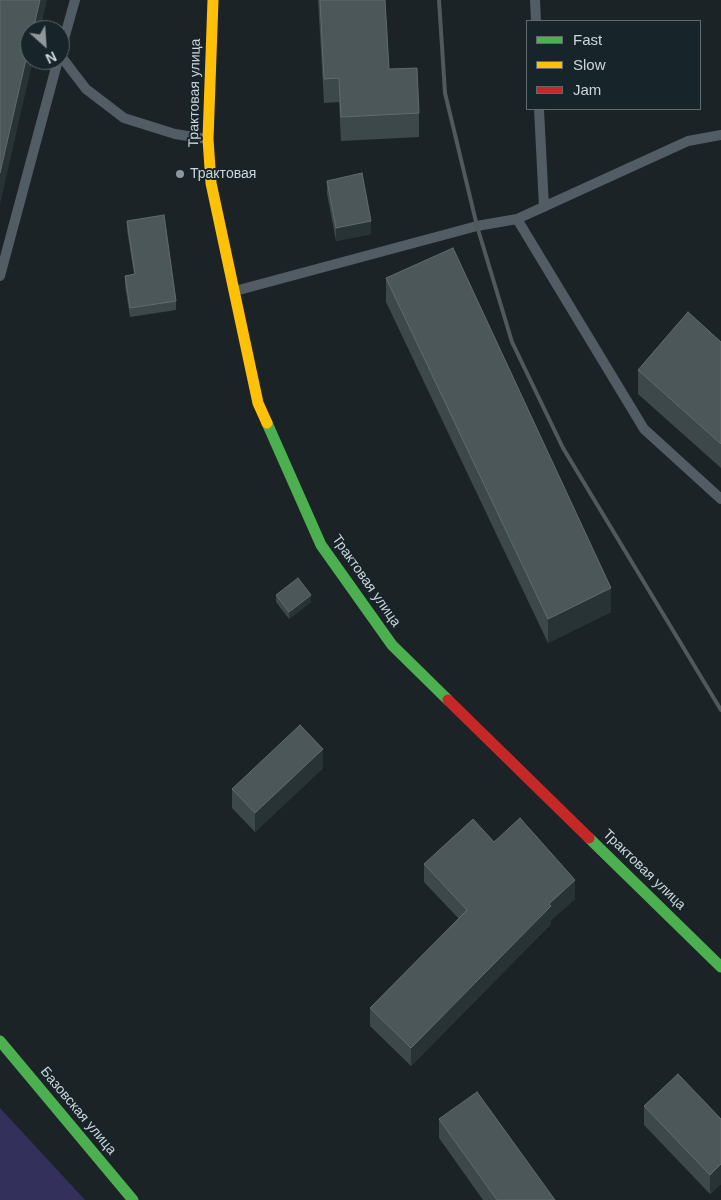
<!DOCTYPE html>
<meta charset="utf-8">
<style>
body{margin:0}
#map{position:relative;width:721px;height:1200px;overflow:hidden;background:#1b2326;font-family:Helvetica,sans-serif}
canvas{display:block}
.legend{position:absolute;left:526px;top:20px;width:175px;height:90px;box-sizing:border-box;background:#17242a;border:1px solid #606b70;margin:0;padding:6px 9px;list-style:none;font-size:15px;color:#cdd6da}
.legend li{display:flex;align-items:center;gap:10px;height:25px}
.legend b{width:25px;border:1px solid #606b70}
.north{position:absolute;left:20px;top:20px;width:50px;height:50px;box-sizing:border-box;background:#17242a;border:1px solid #606b70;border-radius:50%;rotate:154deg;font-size:14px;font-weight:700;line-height:20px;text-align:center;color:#cdd6da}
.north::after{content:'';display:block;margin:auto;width:18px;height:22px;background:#8f979b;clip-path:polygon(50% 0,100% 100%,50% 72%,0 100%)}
</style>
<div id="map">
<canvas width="721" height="1200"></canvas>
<ul class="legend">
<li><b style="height:6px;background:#4caf50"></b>Fast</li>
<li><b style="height:6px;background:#ffc107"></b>Slow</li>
<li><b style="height:6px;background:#c62828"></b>Jam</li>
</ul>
<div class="north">N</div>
</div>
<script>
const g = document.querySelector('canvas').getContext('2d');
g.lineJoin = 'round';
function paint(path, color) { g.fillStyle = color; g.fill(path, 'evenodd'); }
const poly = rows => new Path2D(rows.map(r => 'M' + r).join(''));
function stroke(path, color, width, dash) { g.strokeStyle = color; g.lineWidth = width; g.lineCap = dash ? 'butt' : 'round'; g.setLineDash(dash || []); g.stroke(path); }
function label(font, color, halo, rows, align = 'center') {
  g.font = font + ' Helvetica,sans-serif'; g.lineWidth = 4; g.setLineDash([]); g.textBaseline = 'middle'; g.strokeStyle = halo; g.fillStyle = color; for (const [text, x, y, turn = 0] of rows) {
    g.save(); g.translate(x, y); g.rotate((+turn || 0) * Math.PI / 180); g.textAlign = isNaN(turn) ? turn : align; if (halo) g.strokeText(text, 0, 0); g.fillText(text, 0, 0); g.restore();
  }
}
paint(poly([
 [0,1108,85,1200,0,1200]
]), '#33315b');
stroke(poly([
 [535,0,536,21],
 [60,53,75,0],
 [60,55,86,89,124,118,175,134,207,139],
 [539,109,544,207],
 [517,219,688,141,721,135],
 [0,276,58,60],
 [235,291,477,226,517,219,644,429,721,499]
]), '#525c65', 10);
stroke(poly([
 [267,423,321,545,392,645,448,700],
 [589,838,721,967],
 [0,1041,133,1200]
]), '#4caf50', 11);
stroke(poly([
 [213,0,208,139,211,183,258,403,267,423]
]), '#ffc107', 11);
stroke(poly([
 [448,700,589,838]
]), '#c62828', 11);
stroke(poly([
 [439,0,445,93,477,226,512,342,563,448,721,710]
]), '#51595d', 4);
paint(poly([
 [318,0,385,0,389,69,419,113,419,137,341,141,339,102,324,103],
 [327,181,371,234,336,241,327,194],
 [127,221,176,301,176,310,130,317,125,285,125,276,134,274,127,230],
 [386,278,611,612,548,643,386,302],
 [721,342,721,468,638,394,638,370],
 [276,595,311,602,289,619,276,602],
 [323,768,255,832,232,808,232,789],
 [494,842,575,899,551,920,551,924,411,1066,370,1026,370,1008,459,919,424,882,424,864],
 [644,1106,721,1119,721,1184,710,1194,644,1125],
 [439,1119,555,1200,483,1200,439,1138]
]), '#3c484a');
paint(poly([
 [40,0,47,0,40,30,33,30],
 [30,42,30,60,33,60,0,204,0,173],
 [371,221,371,234,336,241,336,228],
 [611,588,611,612,548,643,548,619],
 [311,595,311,602,289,619,289,612],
 [323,749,323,768,255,832,255,813],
 [575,880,575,899,551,920,551,924,411,1066,411,1048,549,904],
 [721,1164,721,1184,710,1194,710,1175]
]), '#283335');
const building = poly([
 [0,0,40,0,33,30,30,30,30,42,0,173,0,0],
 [320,0,385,0,389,69,417,68,419,113,341,117,339,78,324,79,320,0],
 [362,173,371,221,336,228,327,181,362,173],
 [164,215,176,301,130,308,125,276,135,274,127,221,164,215],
 [453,248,611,588,548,619,386,278,453,248],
 [688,312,721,342,721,444,638,370,688,312],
 [298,578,311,595,289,612,276,595,298,578],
 [300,725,323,749,255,813,232,789,300,725],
 [520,818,575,880,549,904,551,906,411,1048,370,1008,467,910,424,864,473,819,494,842,520,818],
 [678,1074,721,1119,721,1164,710,1175,644,1106,678,1074],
 [477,1092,555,1200,497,1200,439,1119,477,1092]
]);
paint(building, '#4c5759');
stroke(building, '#606b6e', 1);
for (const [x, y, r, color] of [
 [180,174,5,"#8f979b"]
]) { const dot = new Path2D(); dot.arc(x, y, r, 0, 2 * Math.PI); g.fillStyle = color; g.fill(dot); stroke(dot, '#17242a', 2); }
label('14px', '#cdd6da', '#17242a', [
 ["Трактовая улица",195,93,-89],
 ["Трактовая улица",366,581,55],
 ["Трактовая улица",644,870,44],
 ["Базовская улица",78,1111,50]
]);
label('14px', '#cdd6da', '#17242a', [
 ["Трактовая",190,174]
], 'left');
</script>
